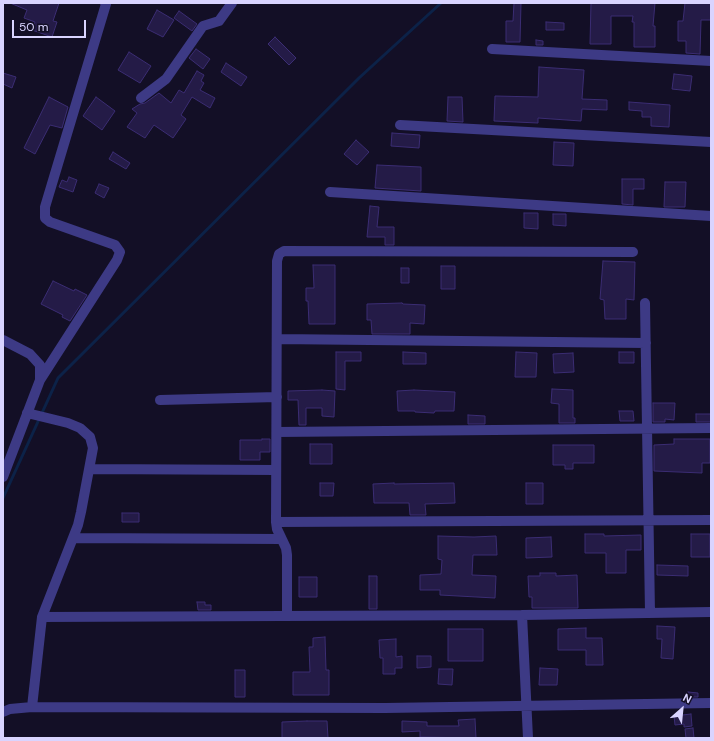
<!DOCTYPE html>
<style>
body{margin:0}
#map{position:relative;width:714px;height:741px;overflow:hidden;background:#130f26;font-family:"DM Sans",sans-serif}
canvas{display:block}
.frame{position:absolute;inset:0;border:4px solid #d9d4ff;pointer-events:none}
.north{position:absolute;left:662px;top:689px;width:40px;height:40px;-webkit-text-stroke:3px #130f26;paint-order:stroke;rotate:27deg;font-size:11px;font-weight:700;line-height:16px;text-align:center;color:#d9d4ff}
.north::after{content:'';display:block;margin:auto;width:14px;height:18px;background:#d9d4ff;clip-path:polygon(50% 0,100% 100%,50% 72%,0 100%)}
.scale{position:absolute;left:12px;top:20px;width:74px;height:18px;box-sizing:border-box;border:2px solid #d9d4ff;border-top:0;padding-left:5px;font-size:12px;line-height:14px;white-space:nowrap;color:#d9d4ff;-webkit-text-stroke:3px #130f26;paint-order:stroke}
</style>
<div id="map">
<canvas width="714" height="741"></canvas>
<div class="frame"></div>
<div class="north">N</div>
<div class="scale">50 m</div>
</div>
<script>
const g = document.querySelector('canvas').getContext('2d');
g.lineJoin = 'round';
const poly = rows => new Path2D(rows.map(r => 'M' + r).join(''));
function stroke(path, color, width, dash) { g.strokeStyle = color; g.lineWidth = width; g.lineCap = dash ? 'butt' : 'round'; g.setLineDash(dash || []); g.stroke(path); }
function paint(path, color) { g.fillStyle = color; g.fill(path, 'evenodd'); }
stroke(poly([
 [3,498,58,378,359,78,441,3]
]), '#0c2248', 3);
const building = poly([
 [10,3,59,3,53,21,57,22,52,37,32,30,35,22,24,18,27,10,10,3],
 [514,3,521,3,520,42,506,42,506,21,513,21,514,3],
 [591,3,655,3,653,26,655,26,655,47,634,47,634,22,632,22,633,16,611,16,611,44,590,44,591,3],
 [685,3,711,3,711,20,701,20,700,54,686,53,686,41,678,41,678,21,683,21,685,3],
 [157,10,174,20,163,37,147,29,157,10],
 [179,11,197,24,192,31,174,18,179,11],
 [546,22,564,23,564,30,546,30,546,22],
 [275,37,296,58,289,65,268,44,275,37],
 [536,40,543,41,543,45,536,45,536,40],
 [196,49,210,59,203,69,189,58,196,49],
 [129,52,151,66,140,83,118,70,129,52],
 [226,63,247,77,241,86,221,72,226,63],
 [539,67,584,70,582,99,607,100,607,110,582,109,581,121,538,118,538,123,494,121,495,96,538,97,539,67],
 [197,71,204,75,201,81,204,83,200,90,215,98,210,108,192,97,181,115,186,119,173,138,154,125,145,138,127,127,137,113,132,109,140,104,145,103,159,93,171,103,179,90,184,93,197,71],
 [3,73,16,77,12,88,3,84,3,73],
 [674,74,692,76,690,91,672,89,674,74],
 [49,97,68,107,62,128,50,125,35,154,24,148,49,97],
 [96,97,115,111,102,130,83,116,96,97],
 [448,97,462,97,463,122,447,121,448,97],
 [629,102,670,105,669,127,651,126,651,117,642,117,642,111,629,110,629,102],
 [392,133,420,135,419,148,391,146,392,133],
 [356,140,369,152,357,165,344,154,356,140],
 [554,142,574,143,573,166,553,165,554,142],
 [113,152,130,163,126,169,109,159,113,152],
 [377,165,421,167,421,191,375,188,377,165],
 [69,177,77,180,73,192,59,187,62,180,67,182,69,177],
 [622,179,644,179,644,189,633,189,633,205,622,204,622,179],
 [665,182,686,182,685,207,664,207,665,182],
 [99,184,109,188,104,198,95,193,99,184],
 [370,206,379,207,377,227,394,227,394,245,385,245,385,237,367,237,370,206],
 [524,213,538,213,538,229,524,228,524,213],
 [553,214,566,214,566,226,553,225,553,214],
 [603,261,635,262,634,300,626,299,626,319,605,319,604,300,600,299,603,261],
 [313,265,335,265,335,324,309,324,308,301,306,301,306,288,314,288,313,265],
 [441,266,455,266,455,289,441,289,441,266],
 [401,268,409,268,409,283,401,283,401,268],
 [53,281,74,291,75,289,87,295,70,321,62,317,63,315,41,304,53,281],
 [402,303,403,304,425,305,424,324,410,323,410,334,372,334,371,320,367,320,367,304,402,303],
 [336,352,361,352,361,361,345,361,345,390,336,389,336,352],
 [403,352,426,353,426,364,403,364,403,352],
 [516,352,537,353,536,377,515,377,516,352],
 [619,352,634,352,634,363,619,363,619,352],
 [573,353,574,372,554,373,553,354,573,353],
 [552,389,573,390,573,418,575,418,575,423,559,423,559,404,551,403,552,389],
 [322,390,335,391,334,417,322,416,322,408,306,408,306,425,299,425,298,400,288,400,288,391,322,390],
 [414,390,455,392,454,411,435,411,434,413,415,412,415,411,398,411,397,391,414,390],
 [653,403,675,403,674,420,665,419,665,422,653,422,653,403],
 [619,411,633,411,634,421,620,421,619,411],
 [696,414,711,414,711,422,696,422,696,414],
 [468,415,485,416,485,424,468,424,468,415],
 [262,439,270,439,270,452,260,452,260,460,240,460,240,440,262,440,262,439],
 [674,439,710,439,710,463,702,463,702,473,654,471,654,445,674,444,674,439],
 [310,444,332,444,332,464,310,464,310,444],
 [553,445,594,445,594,463,573,463,573,469,565,469,565,465,553,465,553,445],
 [320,483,334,483,333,496,320,496,320,483],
 [394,483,394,484,454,483,455,503,425,504,426,515,410,515,409,503,374,503,373,484,394,483],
 [526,483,543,483,543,504,526,504,526,483],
 [122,513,139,513,139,522,122,522,122,513],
 [585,534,604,534,604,536,641,535,641,550,626,550,626,573,606,573,606,553,585,553,585,534],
 [691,534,710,534,710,557,691,557,691,534],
 [438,536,474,537,496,536,497,555,473,555,472,575,496,576,495,598,440,595,440,590,420,590,420,575,441,574,442,560,438,559,438,536],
 [551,537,552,557,526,558,526,538,551,537],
 [657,565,688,566,688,576,657,575,657,565],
 [540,573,556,573,556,576,577,575,578,608,532,608,532,597,529,597,528,576,540,576,540,573],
 [369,576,377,576,377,609,369,609,369,576],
 [299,577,317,577,317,597,299,597,299,577],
 [197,602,205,602,205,605,211,605,211,610,198,610,197,602],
 [657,626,675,627,673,659,661,658,662,639,657,639,657,626],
 [586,628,586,638,602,638,603,665,586,665,586,650,558,650,558,629,586,628],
 [448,629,483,629,483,661,448,661,448,629],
 [325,637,326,670,329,670,329,695,293,695,293,672,310,672,309,647,313,647,313,638,325,637],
 [396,639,396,657,402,656,402,668,395,668,395,674,383,674,383,658,380,658,379,640,396,639],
 [417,656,431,656,431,667,417,668,417,656],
 [540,668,558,669,557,685,539,685,540,668],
 [439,669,453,669,452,685,438,684,439,669],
 [235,670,245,670,245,697,235,697,235,670],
 [688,692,698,693,698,697,688,697,688,692],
 [691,714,692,726,684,727,684,724,675,725,674,716,691,714],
 [475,719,476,738,420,737,420,731,402,732,402,721,427,722,427,726,459,726,458,720,475,719],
 [307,721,327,721,328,738,282,738,282,722,307,721],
 [693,728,694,738,686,738,685,729,693,728]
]);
paint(building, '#241b47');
stroke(building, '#3b2d73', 1);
stroke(poly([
 [492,49,711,61],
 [141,98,166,79,203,26,219,21,232,3],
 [400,125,711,142],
 [330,192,711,216],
 [645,303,650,613],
 [277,339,646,343],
 [3,340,30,354,40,365,40,380,3,477],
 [40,380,117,260,120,252,115,245,50,222,45,218,45,207,106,4,105,3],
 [160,400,277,397],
 [27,413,68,423,80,428,90,437,93,448,81,512,78,525,42,617,32,707],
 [277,432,711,428],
 [89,469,276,470],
 [276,522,711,520],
 [73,538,281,539],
 [522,615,528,738],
 [287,616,287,555,286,548,277,529,276,522,277,261,279,254,284,251,633,252],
 [42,617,522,615,711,612],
 [3,712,10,709,32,707,385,708,711,703]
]), '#3d3a85', 10);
</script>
